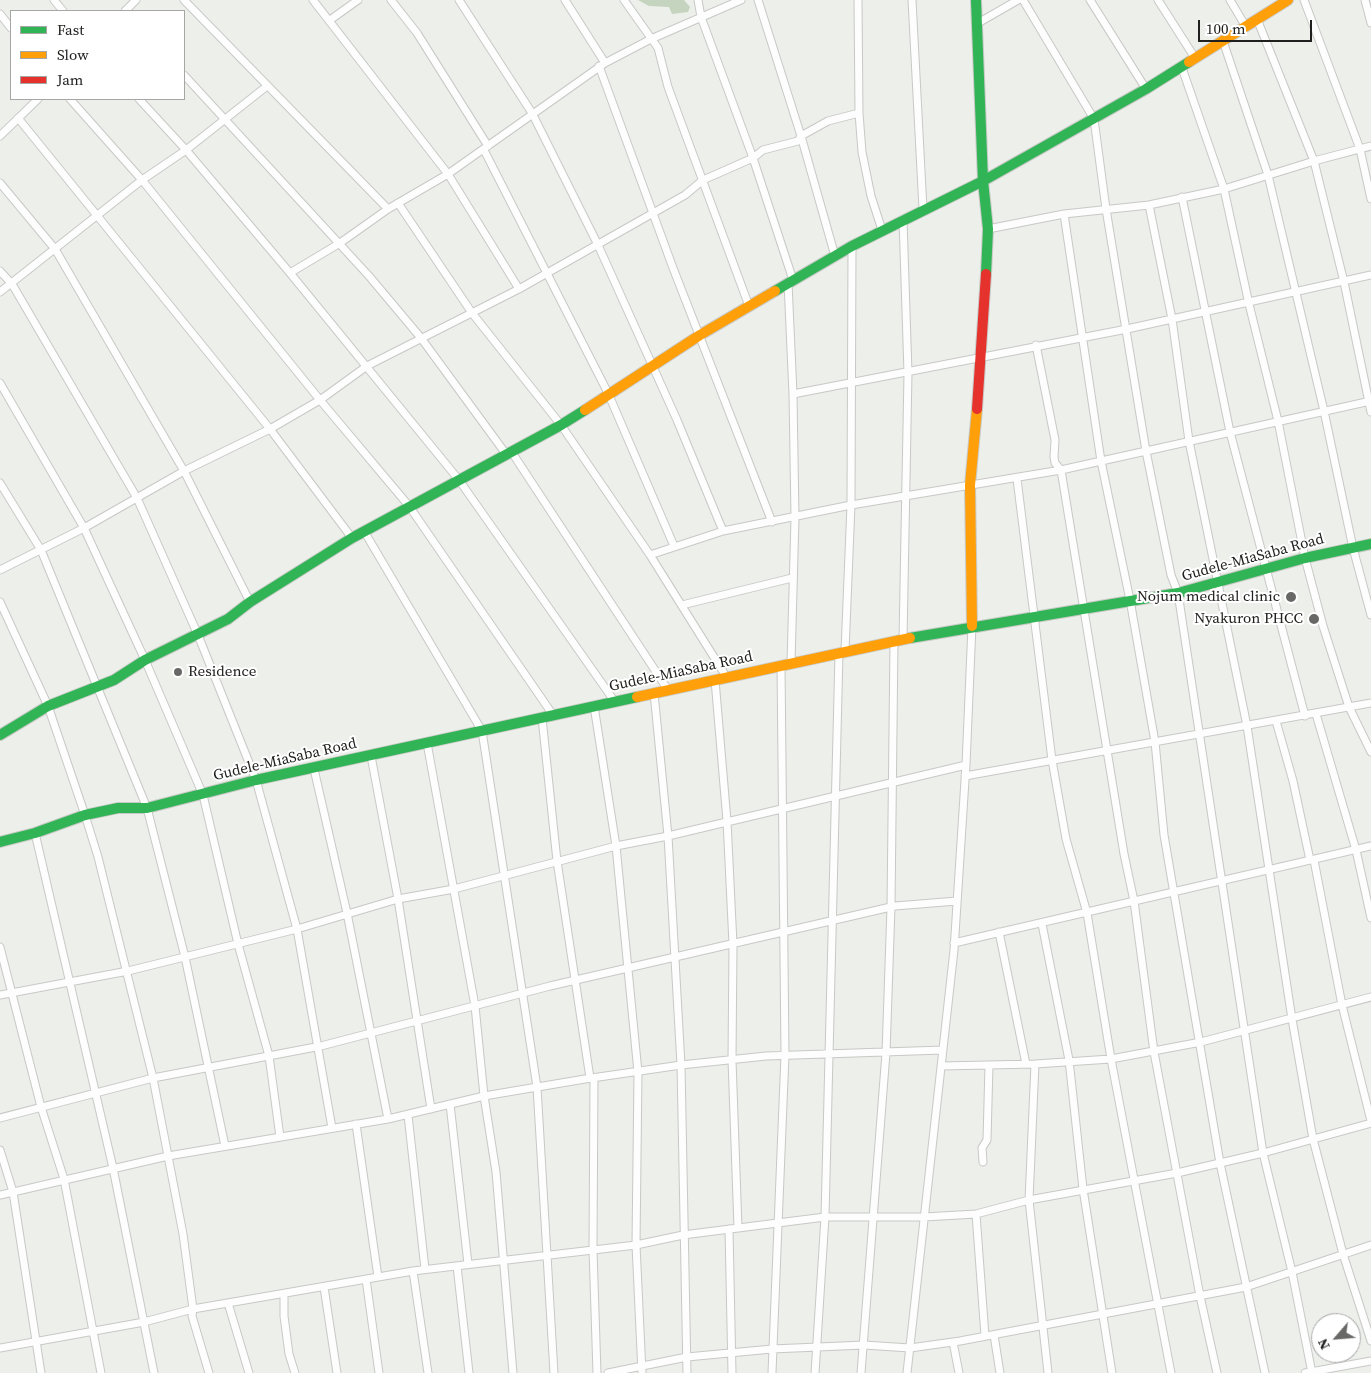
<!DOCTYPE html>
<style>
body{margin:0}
#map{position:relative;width:1371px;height:1373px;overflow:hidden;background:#edefeb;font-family:"Source Serif 4",serif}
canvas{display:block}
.legend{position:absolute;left:10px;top:10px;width:175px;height:90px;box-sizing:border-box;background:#fff;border:1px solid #a6a6a5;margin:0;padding:6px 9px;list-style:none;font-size:15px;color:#20211f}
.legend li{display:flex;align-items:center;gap:10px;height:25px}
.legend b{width:25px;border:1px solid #a6a6a5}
.north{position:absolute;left:1311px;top:1313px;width:50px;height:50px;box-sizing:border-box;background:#fff;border:1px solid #a6a6a5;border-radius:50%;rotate:243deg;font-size:14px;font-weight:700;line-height:20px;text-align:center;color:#20211f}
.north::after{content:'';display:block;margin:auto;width:18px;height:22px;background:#686966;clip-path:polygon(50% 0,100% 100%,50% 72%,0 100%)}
.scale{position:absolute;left:1198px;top:20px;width:114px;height:22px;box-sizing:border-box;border:2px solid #20211f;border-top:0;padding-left:6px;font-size:15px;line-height:18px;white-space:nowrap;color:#20211f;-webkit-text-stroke:4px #fff;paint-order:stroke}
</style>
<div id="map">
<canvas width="1371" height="1373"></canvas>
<ul class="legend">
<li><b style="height:6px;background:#30b455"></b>Fast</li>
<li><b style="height:6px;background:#ff9f0a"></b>Slow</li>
<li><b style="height:6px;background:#e5322d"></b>Jam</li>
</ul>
<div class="north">N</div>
<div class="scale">100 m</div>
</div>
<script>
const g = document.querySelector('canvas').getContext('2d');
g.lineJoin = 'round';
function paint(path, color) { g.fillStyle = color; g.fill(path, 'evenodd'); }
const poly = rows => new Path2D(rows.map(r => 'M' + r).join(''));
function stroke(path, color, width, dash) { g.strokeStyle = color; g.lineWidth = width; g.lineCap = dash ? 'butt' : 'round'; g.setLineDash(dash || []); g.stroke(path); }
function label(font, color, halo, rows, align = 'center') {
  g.font = font + ' "Source Serif 4",serif'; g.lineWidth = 4; g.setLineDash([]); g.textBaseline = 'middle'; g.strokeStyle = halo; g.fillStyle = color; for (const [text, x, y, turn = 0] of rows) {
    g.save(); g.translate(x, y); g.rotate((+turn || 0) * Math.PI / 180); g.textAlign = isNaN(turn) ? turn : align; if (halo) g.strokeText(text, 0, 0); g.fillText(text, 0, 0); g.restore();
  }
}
paint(poly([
 [638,0,684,0,690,7,688,12,672,14,669,7,649,6]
]), '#c4d4be');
const street = poly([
 [54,0,63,11],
 [184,0,388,209],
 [313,0,448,174,519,289],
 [391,0,417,33,488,146],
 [459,0,532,113,598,245,677,420,723,531],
 [565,0,605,63],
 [624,0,658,48,668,87,749,306],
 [698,0,701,17,753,158,793,280],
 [758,0,801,136,835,256],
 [858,0,859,113,862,152,871,196,882,230],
 [912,0,923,209],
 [1023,0,1094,119,1106,209,1146,451,1171,575,1178,593,1263,1153,1292,1272,1312,1373],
 [1090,0,1146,89],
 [1158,0,1195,58],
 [1230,0,1246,27],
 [1304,0,1360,149,1371,199],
 [1365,0,1371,23],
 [125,11,136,0],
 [0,14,11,28],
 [1257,19,1314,161,1344,282,1371,412],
 [330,20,358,0],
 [978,23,1018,0],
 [1223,41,1268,175,1324,411,1353,548,1371,615],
 [599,66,673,268,772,522],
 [1182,68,1224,189,1249,304,1278,421,1305,558,1323,626,1349,707,1371,752],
 [184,75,369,276,421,338,506,454],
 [70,99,142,180,320,400,409,506,553,715],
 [139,99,186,150,290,273,459,480,615,702],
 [18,118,270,429,352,538],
 [0,136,38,99],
 [484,150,608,393,674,546],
 [0,183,55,249,184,471,250,602],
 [1182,197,1230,432,1305,716],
 [398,203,472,313,561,425,650,555,727,678],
 [1149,205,1172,319,1189,441,1247,726,1292,1019,1313,1139,1343,1254,1371,1341],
 [1064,214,1101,461,1130,600,1155,742,1164,835,1220,1163,1265,1373],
 [988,229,1064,214,1149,205,1224,189,1314,161,1371,146],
 [0,271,12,284,137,498,198,635,256,780,297,929,332,1128],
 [290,273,340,243,388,209,448,174,605,63,651,39,741,0],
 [788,283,793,394,795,518,791,663],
 [0,292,142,180,186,150,267,86],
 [1036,345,1055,440,1054,457,1055,463,1061,470,1124,854,1134,901,1154,1052,1200,1296,1217,1373],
 [0,383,84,528,145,660,203,795,238,944,269,1056,280,1137],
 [793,394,1127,329,1371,275],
 [511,451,668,690],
 [1017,479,1052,760,1066,839,1087,913,1111,1059,1171,1373],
 [0,483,41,550,147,808,185,957,225,1146],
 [364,531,482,731,537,1087,554,1373],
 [650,555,723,531,851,505,1061,470,1371,401],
 [0,570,84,528,184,471,270,429,320,400,367,366,519,289,685,195,703,180,753,158,763,150,798,141,801,136,828,121,859,113],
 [0,602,48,706,85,815,98,857,153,1078,183,1234,193,1309,192,1316,209,1373],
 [682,605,792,578],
 [903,639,908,373,903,219],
 [845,651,851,505,852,246],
 [715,680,727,821,733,944,732,1060,738,1228],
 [654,693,668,836,681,1065,687,1373],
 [1316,714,1356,850,1371,918],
 [542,718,557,861,590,1078],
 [1276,721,1293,781,1310,860],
 [427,743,475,1006,484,1096,496,1172,513,1373],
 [371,756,398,899,431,1109],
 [314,769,347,913,388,1119],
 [965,776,1371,703],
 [35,833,113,1168,154,1373],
 [1314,860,1342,1005,1371,1121],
 [1042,924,1069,1060,1083,1189,1112,1373],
 [999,932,1026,1064],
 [954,943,1371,846],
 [0,947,41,1107,64,1179,101,1373],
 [0,995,128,971,297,929,398,899,454,889,616,846,668,836,966,765],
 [1035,1064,1029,1200,1048,1373],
 [941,1066,1035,1064,1111,1059,1201,1042,1371,997],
 [594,1078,593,1250,597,1373],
 [450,1104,468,1264],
 [408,1115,425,1269],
 [0,1118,153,1078,321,1046,550,986,895,906,957,901],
 [356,1124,378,1277],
 [0,1150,13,1192,41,1373],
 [983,1162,982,1148,987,1140,989,1065],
 [0,1195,168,1156,388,1119,484,1096,585,1079,681,1065,766,1056,943,1050],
 [976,1214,985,1336],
 [729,1229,732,1373],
 [457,1266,469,1373],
 [413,1271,428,1373],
 [366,1279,379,1373],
 [324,1287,337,1373],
 [284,1294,284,1316,289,1354,295,1373],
 [228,1303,249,1373],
 [994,1335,1000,1373],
 [953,1342,959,1373],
 [0,1348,144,1322,193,1309,413,1271,636,1245,638,1072,616,846,594,706],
 [608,1373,687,1357,772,1349,864,1345,910,1348,960,1341,1246,1287,1371,1245],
 [642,1373,636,1245,683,1235,825,1217,924,1217,976,1214,1029,1200,1177,1173,1263,1153,1371,1123],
 [772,1373,785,1055,781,665],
 [815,1373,825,1217,839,653],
 [861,1373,886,1053,891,907,894,641],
 [907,1373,954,950,966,765,972,626],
 [1305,1373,1371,1361]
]);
const fast = poly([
 [976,0,983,181,988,229,986,274],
 [775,291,852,246,983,181,1146,89,1189,62],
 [910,638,1178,593,1305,558,1371,544],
 [0,735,48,706,114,680,145,660,228,619,250,602,352,538,561,425,585,410],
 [0,842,35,833,85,815,118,808,147,808,256,780,637,697]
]);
const slow = poly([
 [1189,62,1288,0],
 [585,410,700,335,775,291],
 [972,626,970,485,977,409],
 [637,697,910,638]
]);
const jam = poly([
 [977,409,986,274]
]);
stroke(street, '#c8c9c6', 9);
stroke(fast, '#c8c9c6', 12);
stroke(slow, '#c8c9c6', 12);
stroke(jam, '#c8c9c6', 12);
stroke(street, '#fcfdfc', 7);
stroke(fast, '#30b455', 10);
stroke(slow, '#ff9f0a', 10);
stroke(jam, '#e5322d', 10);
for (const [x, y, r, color] of [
 [1291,597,6,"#686966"],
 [1314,619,6,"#686966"],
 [178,672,5,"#686966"]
]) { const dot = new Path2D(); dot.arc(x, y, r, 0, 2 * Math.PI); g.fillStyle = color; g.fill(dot); stroke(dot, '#fff', 2); }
label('15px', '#20211f', '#fff', [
 ["Gudele-MiaSaba Road",1253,558,-15],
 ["Gudele-MiaSaba Road",681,672,-12],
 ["Gudele-MiaSaba Road",285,760,-13]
]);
label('15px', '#20211f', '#fff', [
 ["Nojum medical clinic",1280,597],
 ["Nyakuron PHCC",1303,619],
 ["Residence",188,672,"left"]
], 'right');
</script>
